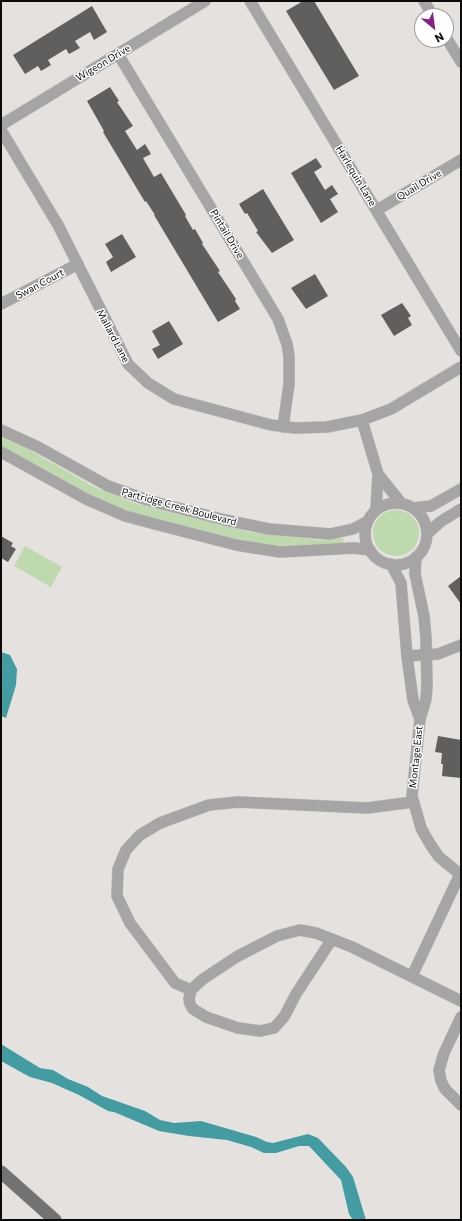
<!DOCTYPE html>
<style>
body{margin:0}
#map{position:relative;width:462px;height:1221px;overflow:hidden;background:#e4e1df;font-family:Commissioner,sans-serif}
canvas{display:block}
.frame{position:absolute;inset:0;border:2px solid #0d0c0b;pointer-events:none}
.north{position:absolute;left:414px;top:8px;width:40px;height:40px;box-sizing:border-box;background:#fff;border:1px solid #9e9e9d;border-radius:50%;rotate:151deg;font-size:11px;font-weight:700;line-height:16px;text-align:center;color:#0d0c0b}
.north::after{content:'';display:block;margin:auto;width:14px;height:18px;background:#84218a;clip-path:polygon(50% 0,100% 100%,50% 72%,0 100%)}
</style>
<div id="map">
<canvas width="462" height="1221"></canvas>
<div class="frame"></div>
<div class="north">N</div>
</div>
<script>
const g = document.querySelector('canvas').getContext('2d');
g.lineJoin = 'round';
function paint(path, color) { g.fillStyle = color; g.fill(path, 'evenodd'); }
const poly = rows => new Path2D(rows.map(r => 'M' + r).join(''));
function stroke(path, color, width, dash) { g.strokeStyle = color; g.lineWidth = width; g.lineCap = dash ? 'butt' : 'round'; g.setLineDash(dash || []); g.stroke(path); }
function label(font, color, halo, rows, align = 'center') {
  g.font = font + ' Commissioner,sans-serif'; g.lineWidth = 3; g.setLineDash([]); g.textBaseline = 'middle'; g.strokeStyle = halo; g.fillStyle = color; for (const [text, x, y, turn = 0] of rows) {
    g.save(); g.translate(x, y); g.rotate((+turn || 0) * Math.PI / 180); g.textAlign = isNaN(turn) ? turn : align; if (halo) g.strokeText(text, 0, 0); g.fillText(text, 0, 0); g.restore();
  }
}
paint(poly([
 [1,437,26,448,94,487,137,504,254,533,320,540,343,538,344,543,293,546,270,545,232,538,139,515,116,507,88,494,1,446],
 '373 533a23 23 0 1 1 46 0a23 23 0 1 1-46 0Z',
 [25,546,62,567,51,587,14,566]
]), '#bdd9ad');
paint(poly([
 [1,652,10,655,17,669,16,685,6,718,1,716],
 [1,1044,40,1068,53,1070,68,1079,88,1087,102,1096,145,1111,160,1120,174,1123,201,1121,256,1137,267,1142,273,1143,308,1134,318,1138,346,1167,353,1177,366,1220,353,1220,349,1214,341,1180,309,1146,299,1146,276,1153,264,1153,251,1147,227,1140,189,1136,159,1131,114,1112,108,1111,79,1095,52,1083,30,1077,10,1066,1,1061]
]), '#429ca1');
paint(poly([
 [303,1,314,1,359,76,334,90,286,11],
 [92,6,107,32,94,40,90,32,75,41,80,48,69,54,66,49,48,60,51,65,41,71,38,66,25,74,13,55],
 [110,87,119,101,117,102,133,126,125,131,137,150,145,144,151,154,143,158,154,177,161,173,186,215,185,216,193,230,195,229,203,243,202,244,220,271,218,272,236,299,235,301,240,309,218,322,154,215,155,215,146,201,145,202,103,132,104,131,87,101],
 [316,158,322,167,314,172,325,190,332,185,338,194,330,199,338,212,321,223,291,173],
 [263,189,294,240,272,253,256,232,258,231,247,213,245,214,239,204],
 [122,234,136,257,111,272,106,262,113,257,105,244],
 [315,274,328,296,306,309,291,288],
 [402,303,411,316,408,318,412,325,394,336,381,315],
 [169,321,183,344,158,359,152,349,160,345,152,331],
 [1,536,13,543,11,546,16,549,8,562,1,558],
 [461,576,461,604,448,586],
 [438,736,461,740,461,778,442,776,443,764,441,764,442,753,435,752]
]), '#615f5d');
const minor = poly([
 [250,1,461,351],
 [424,1,433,16],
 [446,37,461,62],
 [118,54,278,319,287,344,289,356,289,384,283,427],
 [1,125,205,1],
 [1,130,58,225,128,364,148,383,174,399,271,425,295,428,327,427,362,420,391,409,461,367],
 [377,210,461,160],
 [1,304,78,264],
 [362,420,378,474,376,510],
 [1,430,38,447,108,486,147,500,225,520,269,529,330,534,353,529,368,521],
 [1,452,86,499,125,516,151,523,236,545,280,552,354,548,370,550],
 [378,474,401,503],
 '365 534a31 31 0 1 1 62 0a31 31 0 1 1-62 0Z',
 [414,508,431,506,461,489],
 [427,534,440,522,461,509],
 [416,557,415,574,424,616,426,638,427,685,426,699,420,719,412,796,421,828,430,844,439,857,461,875],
 [391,564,401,583,407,656,413,700,420,719],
 [407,656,438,654,461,645],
 [332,939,296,994,284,1017,274,1028,260,1031,238,1028,206,1017,193,1009,190,1004,189,999,191,990,203,979,238,956,277,936,300,930,316,933,352,947,461,1001],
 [412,976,460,874],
 [191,990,175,983,130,923,117,896,118,869,126,850,140,835,160,823,209,805,238,802,367,808,413,802],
 [461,1017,444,1053,439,1070,441,1081,445,1089,461,1105]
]);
const major = poly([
 [1,1172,55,1220]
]);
stroke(minor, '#c2bfbd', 12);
stroke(major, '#c2bfbd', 14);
stroke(minor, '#a6a4a4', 11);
stroke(major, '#747171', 13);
label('10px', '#0d0c0b', '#fff', [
 ["Wigeon Drive",103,63,-31],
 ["Harlequin Lane",356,176,59],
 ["Quail Drive",419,185,-31],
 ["Pintail Drive",227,234,59],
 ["Swan Court",40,284,-28],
 ["Mallard Lane",113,336,62],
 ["Partridge Creek Boulevard",179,507,15],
 ["Montage East",416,757,-84]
]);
</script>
